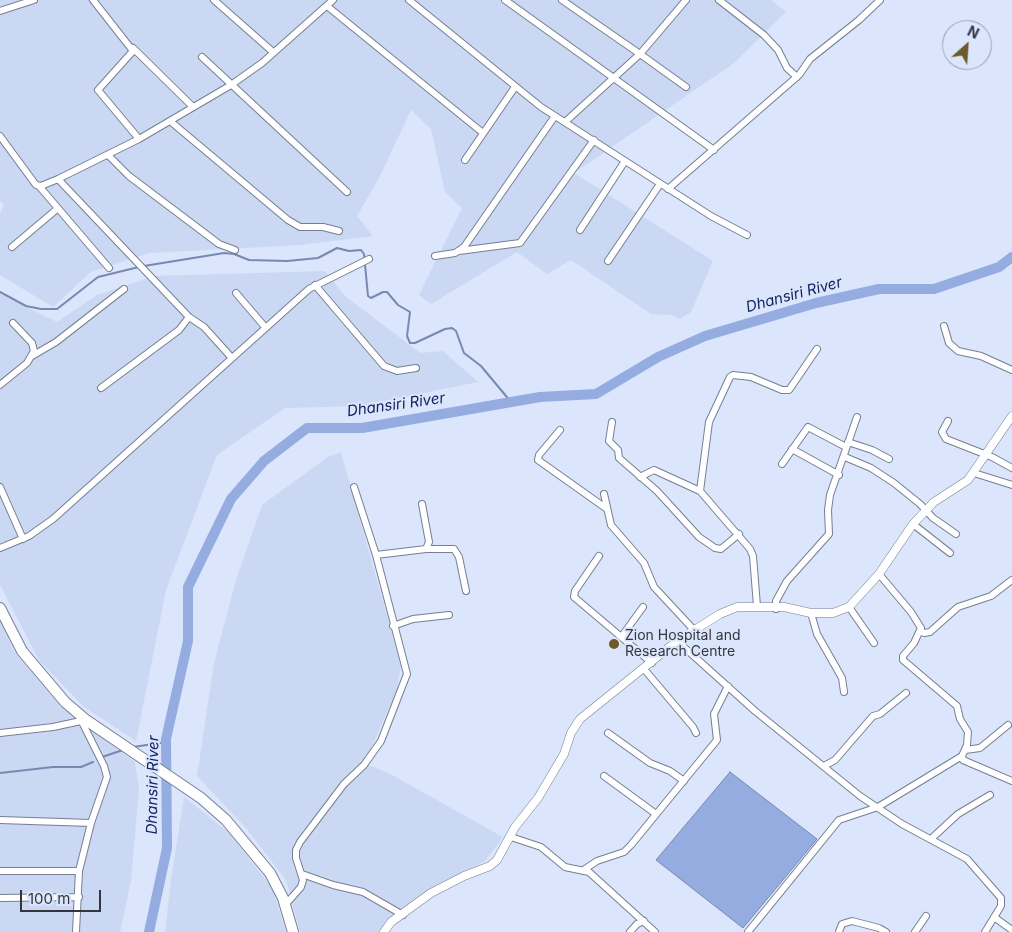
<!DOCTYPE html>
<style>
body{margin:0}
#map{position:relative;width:1012px;height:932px;overflow:hidden;background:#dbe5fb;font-family:Inter,sans-serif}
canvas{display:block}
.north{position:absolute;left:942px;top:20px;width:50px;height:50px;box-sizing:border-box;background:#dbe5fb;border:1px solid #989fb0;border-radius:50%;rotate:26deg;font-size:14px;font-weight:700;line-height:20px;text-align:center;color:#33363f}
.north::after{content:'';display:block;margin:auto;width:18px;height:22px;background:#6e5928;clip-path:polygon(50% 0,100% 100%,50% 72%,0 100%)}
.scale{position:absolute;left:20px;top:890px;width:81px;height:22px;box-sizing:border-box;border:2px solid #33363f;border-top:0;padding-left:6px;font-size:15px;line-height:18px;white-space:nowrap;color:#33363f;-webkit-text-stroke:4px #dbe5fb;paint-order:stroke}
</style>
<div id="map">
<canvas width="1012" height="932"></canvas>
<div class="north">N</div>
<div class="scale">100 m</div>
</div>
<script>
const g = document.querySelector('canvas').getContext('2d');
g.lineJoin = 'round';
function paint(path, color) { g.fillStyle = color; g.fill(path, 'evenodd'); }
const poly = rows => new Path2D(rows.map(r => 'M' + r).join(''));
function stroke(path, color, width, dash) { g.strokeStyle = color; g.lineWidth = width; g.lineCap = dash ? 'butt' : 'round'; g.setLineDash(dash || []); g.stroke(path); }
function label(font, color, halo, rows, align = 'center') {
  g.font = font + ' Inter,sans-serif'; g.lineWidth = 4; g.setLineDash([]); g.textBaseline = 'middle'; g.strokeStyle = halo; g.fillStyle = color; for (const [text, x, y, turn = 0] of rows) {
    g.save(); g.translate(x, y); g.rotate((+turn || 0) * Math.PI / 180); g.textAlign = isNaN(turn) ? turn : align; if (halo) g.strokeText(text, 0, 0); g.fillText(text, 0, 0); g.restore();
  }
}
paint(poly([
 [0,0,771,0,786,12,734,63,574,173,713,261,691,312,680,319,671,315,651,314,571,260,547,274,517,252,431,304,419,295,462,208,445,192,431,129,411,110,380,176,357,216,373,236,300,245,149,253,91,272,53,307,0,275,0,213,4,205,0,201],
 [325,271,345,296,420,353,443,351,478,382,359,406,285,408,217,455,166,590,136,741,83,706,39,660,0,585,0,294,57,322,97,295,154,276],
 [341,452,401,666,397,689,369,753,362,762,392,775,503,837,485,861,431,891,381,932,300,932,286,880,246,828,197,776,214,663,236,580,262,505,328,457],
 [0,619,13,650,60,706,135,762,139,789,131,881,120,932,0,932],
 [184,797,228,832,273,889,286,932,165,932,171,880]
]), '#cbd8f3');
const water = poly([
 [730,772,817,839,743,928,656,860,730,772]
]);
paint(water, '#95ace1');
stroke(water, '#7889b0', 1);
stroke(poly([
 [144,266,224,253,234,254,249,260,287,261,318,258,337,248,349,251,361,250,364,254,368,296,371,298,383,292,387,292,398,305,410,312,407,336,410,343,415,343,445,329,452,328,456,331,464,353,481,366,511,402],
 [0,292,26,306,41,309,57,309,98,277,139,267],
 [133,747,167,742],
 [102,757,123,750],
 [0,773,53,767,81,767,93,762]
]), '#7889b0', 2);
stroke(poly([
 [149,932,167,848,166,739,188,641,188,587,231,499,264,461,307,428,362,428,540,397,596,394,658,357,705,336,816,303,879,289,934,289,999,267,1012,257]
]), '#95ace1', 10);
const minor = poly([
 [93,0,133,51,98,90,139,139],
 [214,0,273,52],
 [409,0,541,107,711,216,747,235],
 [505,0,714,150],
 [562,0,640,54,565,122],
 [686,0,640,54,686,87],
 [719,0,764,35,778,50,787,68,797,77],
 [327,6,483,133],
 [0,11,34,0],
 [133,48,193,107],
 [202,57,347,192],
 [170,121,288,220,300,227,323,227,339,231],
 [0,136,36,185,41,186,58,179,139,139,231,85,262,63,333,0],
 [108,155,129,176,219,244,235,250],
 [465,160,515,87],
 [58,179,189,317,179,330,101,388],
 [39,186,109,268],
 [668,189,799,75,810,59,859,20,880,0],
 [580,230,625,161],
 [12,247,57,209],
 [459,251,520,243,594,140],
 [435,256,455,253,464,247,555,116],
 [608,261,660,184],
 [315,285,384,366,397,371,416,368],
 [236,293,265,327],
 [189,317,204,327,231,357],
 [944,326,949,343,958,351,981,356,1012,370],
 [32,356,56,342,124,289],
 [0,385,27,363,34,351,32,343,13,323],
 [948,421,942,432,946,439,992,457,1012,468],
 [612,422,609,441,618,450,619,458,657,491,699,537,715,548,721,549,739,534],
 [560,430,539,455,538,460,607,509],
 [848,442,872,450,889,459],
 [792,449,839,475],
 [845,457,871,468,894,483,920,504,933,518,956,534],
 [782,464,808,427,846,447],
 [974,473,1012,485],
 [640,477,654,470,700,491],
 [0,487,23,539],
 [604,494,611,525,644,563,654,587,694,630],
 [913,524,950,553],
 [0,548,29,536,53,519,309,289,369,259],
 [426,549,454,549,459,557,466,591],
 [376,555,426,549,429,542,422,504],
 [599,556,575,591,574,597,652,663],
 [879,574,911,612,921,628,914,643,903,656,903,660,957,706,960,719,968,732,967,745,962,756],
 [757,606,753,556,750,549,700,491,709,422,730,377,733,375,751,377,782,390,789,390,817,349],
 [849,607,874,643],
 [776,609,776,601,787,581,829,534,828,510,830,495,857,417],
 [811,613,817,634,842,678,844,692],
 [393,626,413,619,449,615],
 [920,631,924,633,930,632,958,607,991,596,1012,580],
 [622,636,643,607],
 [677,641,755,711,860,796,902,824,967,859,1001,898,1001,906,985,932],
 [644,669,693,727,696,733],
 [0,733,53,727,81,721],
 [608,733,650,763,670,771,684,781],
 [965,750,980,748,1008,725],
 [824,766,835,760,873,716,880,714,906,693],
 [604,776,656,814],
 [0,820,91,823],
 [511,837,541,847,565,867,589,872,655,932],
 [931,839,958,814,990,795],
 [585,869,597,861,624,852,631,845,717,740,714,714,728,686],
 [0,871,79,871],
 [302,874,333,885,363,892,403,915],
 [0,898,79,897],
 [285,905,301,887,303,880,296,858,296,850,300,842,344,784,364,765,381,741,407,674,376,555,354,487],
 [994,917,1012,930],
 [76,932,79,871,91,823,107,777,104,766,79,716],
 [630,932,637,924,644,921],
 [748,932,839,820,878,807,962,756,963,760,1012,781],
 [839,932,842,924,852,921,879,928,886,932],
 [915,932,926,916]
]);
const tertiary = poly([
 [384,932,391,922,431,893,464,876,490,866,497,860,515,827,538,798,564,754,571,733,580,719,677,641,720,614,737,607,784,607,811,613,833,613,849,607,879,574,913,524,934,502,968,480,1012,416]
]);
const primary = poly([
 [0,608,22,651,65,702,86,720,201,798,226,820,270,873,283,898,293,932]
]);
stroke(minor, '#767f92', 8);
stroke(tertiary, '#767f92', 9);
stroke(primary, '#767f92', 12);
stroke(minor, '#fff', 6);
stroke(tertiary, '#fff', 8);
stroke(primary, '#fff', 10);
for (const [x, y, r, color] of [
 [614,644,6,"#6e5928"]
]) { const dot = new Path2D(); dot.arc(x, y, r, 0, 2 * Math.PI); g.fillStyle = color; g.fill(dot); stroke(dot, '#dbe5fb', 2); }
label('14px', '#33363f', '#dbe5fb', [
 ["Zion Hospital and",625,636],
 ["Research Centre",625,652]
], 'left');
label('italic 15px', '#122462', '#dbe5fb', [
 ["Dhansiri River",794,295,-15],
 ["Dhansiri River",396,405,-8],
 ["Dhansiri River",153,785,-89]
]);
</script>
